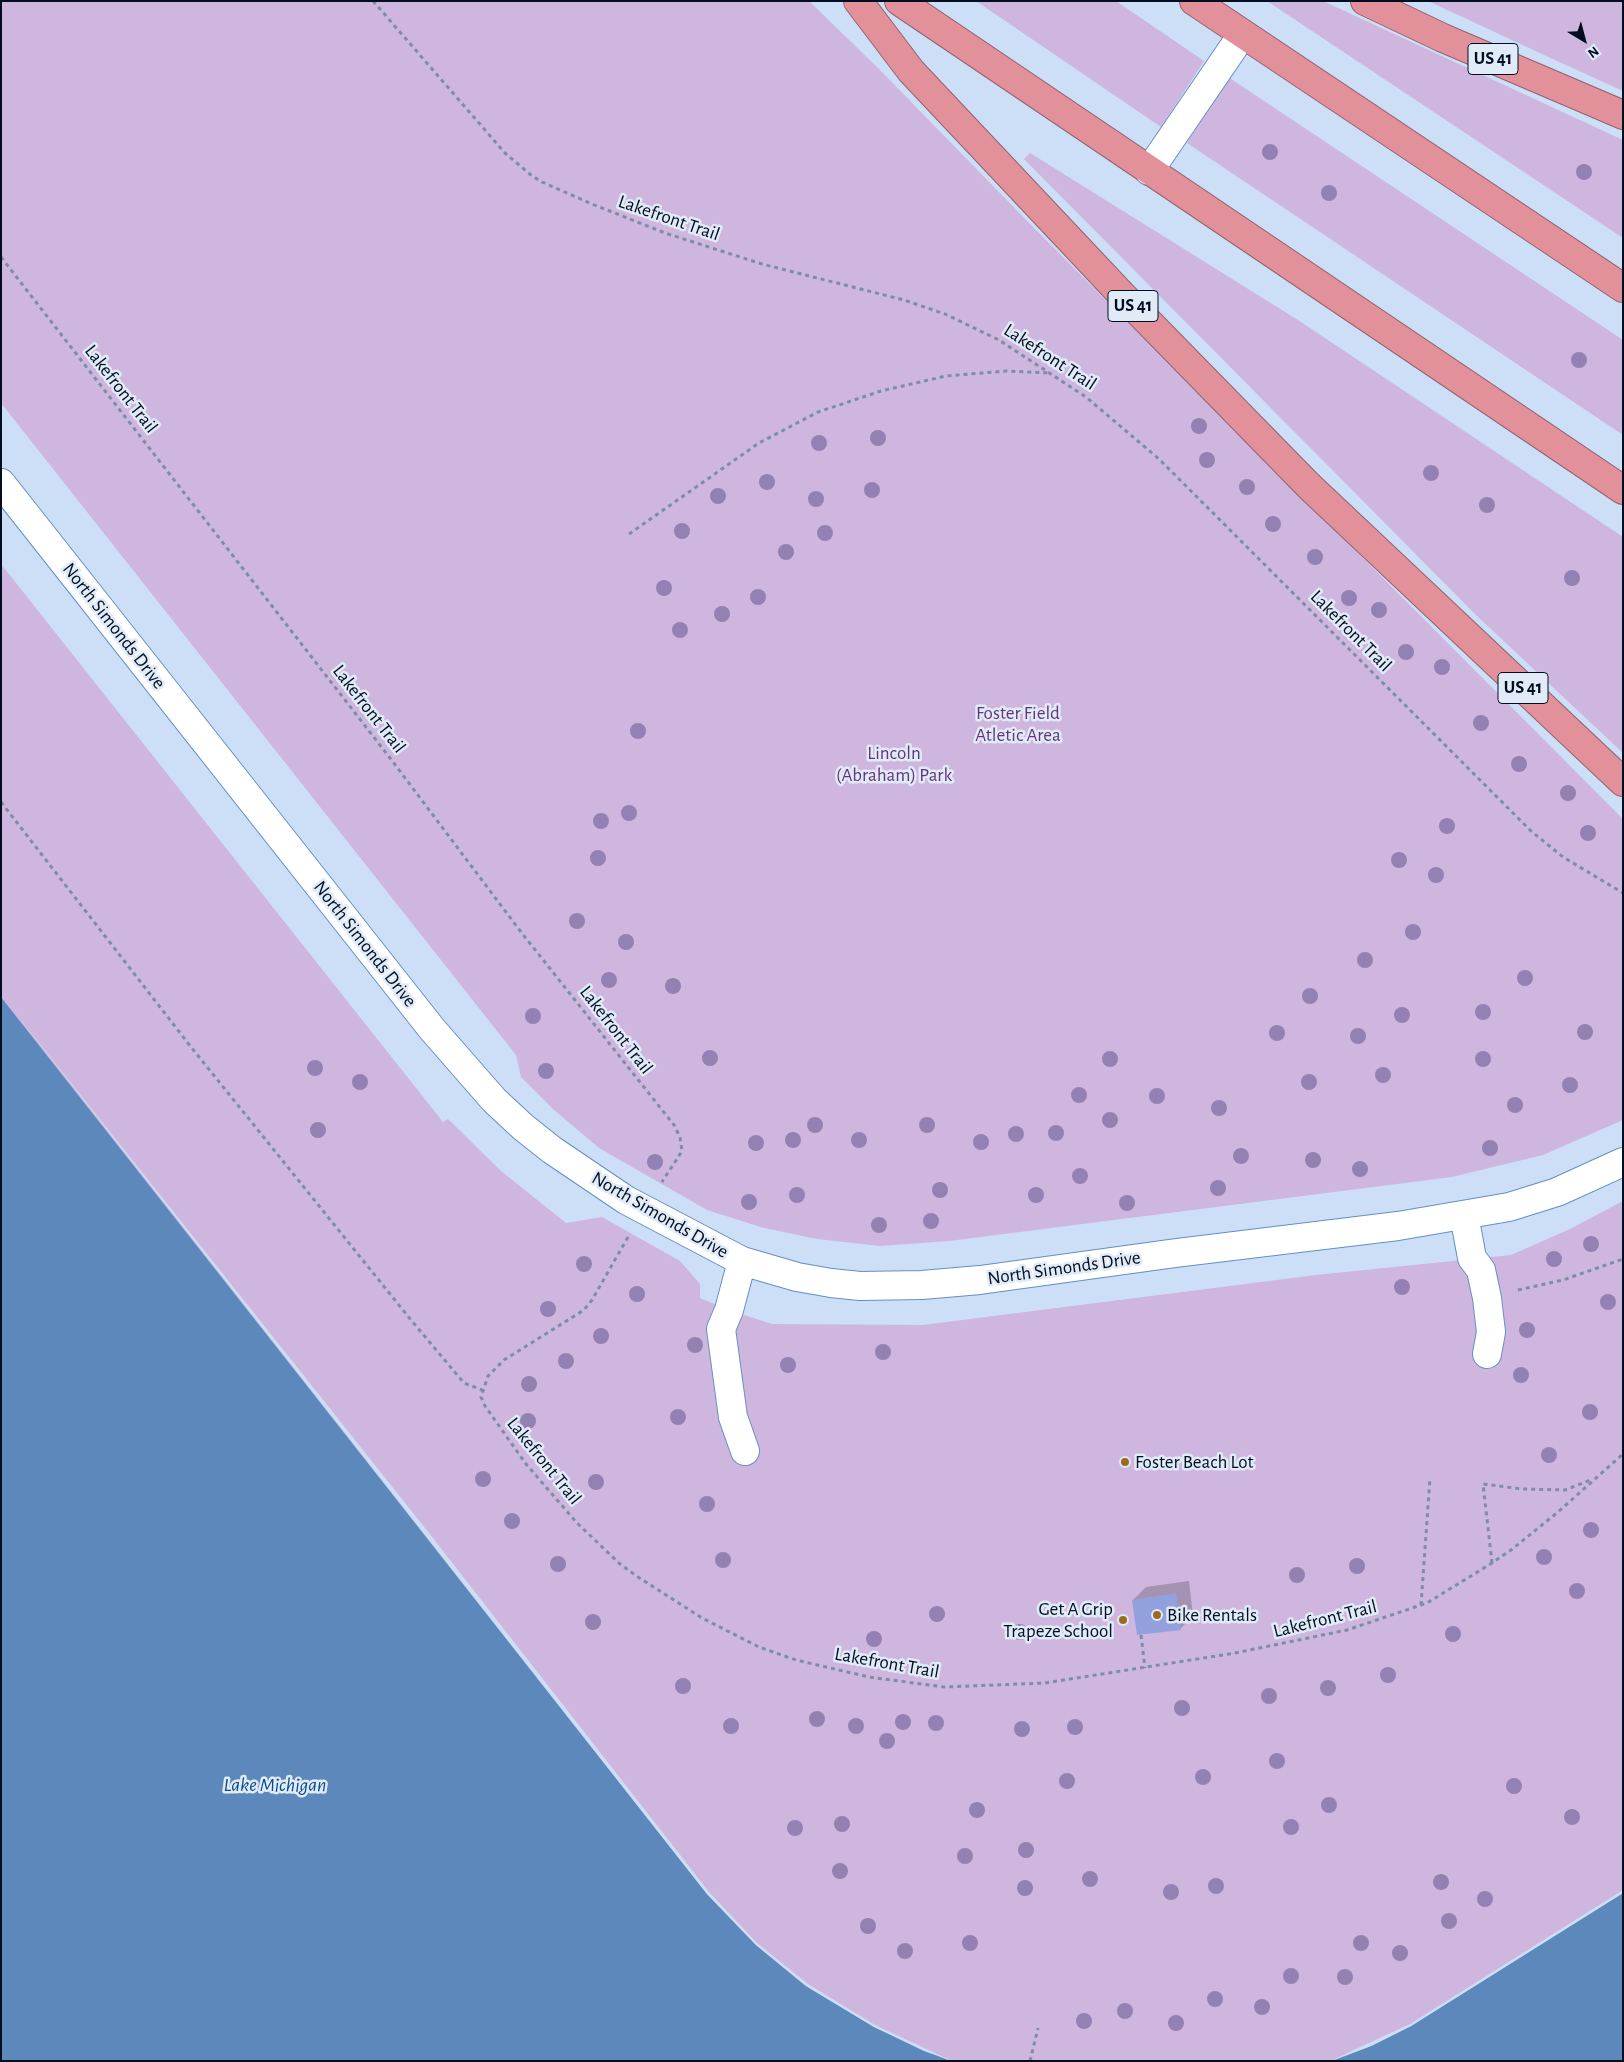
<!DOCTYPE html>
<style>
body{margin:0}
#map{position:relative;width:1624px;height:2062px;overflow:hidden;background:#ccdff6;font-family:"Alegreya Sans",sans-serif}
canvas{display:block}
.frame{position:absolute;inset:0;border:2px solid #010e22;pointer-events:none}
.north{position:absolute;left:1559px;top:15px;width:50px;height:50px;-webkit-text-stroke:4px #e1ebf7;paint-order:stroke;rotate:143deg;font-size:14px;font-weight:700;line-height:20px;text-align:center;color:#010e22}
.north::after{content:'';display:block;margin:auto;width:18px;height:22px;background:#010e22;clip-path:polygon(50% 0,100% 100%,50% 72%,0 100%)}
</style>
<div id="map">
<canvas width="1624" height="2062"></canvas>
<div class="frame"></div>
<div class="north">N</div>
</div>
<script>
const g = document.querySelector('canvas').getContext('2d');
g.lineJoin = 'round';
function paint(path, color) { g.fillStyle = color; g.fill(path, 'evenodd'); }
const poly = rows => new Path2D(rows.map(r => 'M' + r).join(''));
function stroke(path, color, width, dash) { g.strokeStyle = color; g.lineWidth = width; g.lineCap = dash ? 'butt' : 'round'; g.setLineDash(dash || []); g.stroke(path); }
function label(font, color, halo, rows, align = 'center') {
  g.font = font + ' "Alegreya Sans",sans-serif'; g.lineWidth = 5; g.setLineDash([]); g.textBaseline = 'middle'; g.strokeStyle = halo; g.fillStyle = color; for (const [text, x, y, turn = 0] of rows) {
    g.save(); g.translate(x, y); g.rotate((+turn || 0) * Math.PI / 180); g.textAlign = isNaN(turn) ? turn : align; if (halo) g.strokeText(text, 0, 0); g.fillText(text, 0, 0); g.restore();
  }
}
paint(poly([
 [1,1,809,1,879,69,1034,228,1623,819,1623,1120,1543,1155,1452,1177,949,1241,880,1246,817,1239,764,1228,707,1210,599,1148,553,1109,521,1077,516,1055,1,403],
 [976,1,1116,1,1204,61,1161,127],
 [1267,1,1323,1,1623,140,1623,238],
 [1428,1,1623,1,1623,91,1557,61],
 [1228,77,1623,340,1623,435,1187,143],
 [1030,153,1298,320,1623,537,1623,753,1476,615,1024,159],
 [1,564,443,1122,448,1119,501,1171,566,1223,602,1217,680,1261,700,1284,700,1298,729,1310,772,1324,923,1325,1316,1275,1511,1255,1570,1229,1623,1201,1623,1893,1411,2026,1332,2061,950,2061,873,2027,806,1986,756,1945,707,1894,1,997]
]), '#cfb6de');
paint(poly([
 [1,997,707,1894,756,1945,806,1986,874,2027,950,2061,1,2061],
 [1623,1893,1623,2061,1332,2061,1371,2046,1411,2026]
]), '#5c88bb');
paint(poly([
 [1,995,429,1533,709,1892,757,1943,808,1984,875,2025,952,2061,924,2051,874,2027,806,1986,756,1945,707,1894],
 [1623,1890,1623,1893,1411,2026,1371,2046,1330,2061,1410,2024]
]), '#ccdff6');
paint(poly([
 [1189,1581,1193,1616,1180,1629,1133,1600,1146,1587]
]), '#0003');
paint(poly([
 [1176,1593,1181,1630,1137,1635,1132,1600]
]), '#92a1de');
const minor = poly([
 [1149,171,1242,35],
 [1,483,432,1029,494,1100,523,1127,552,1150,626,1200,742,1261,797,1277,831,1283,860,1286,922,1285,980,1280,1176,1253,1398,1226,1509,1207,1557,1192,1623,1162],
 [1464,1215,1472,1258,1481,1270,1487,1298,1491,1332,1487,1354],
 [742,1261,729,1310,721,1329,733,1417,745,1451]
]);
const highway = poly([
 [858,1,911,71,1122,295,1309,486,1623,782],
 [899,1,1623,490],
 [1194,1,1623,288],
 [1365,1,1443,38,1623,115]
]);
stroke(minor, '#6290c5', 30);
stroke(highway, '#936370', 30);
stroke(poly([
 [373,1,505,153,531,175,542,182,592,204,665,233,762,264,904,300,945,314,999,340,1086,397,1159,459,1531,831,1563,857,1623,893],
 [1,257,390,758,521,932,674,1125,680,1137,682,1151,662,1182],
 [629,534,759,443,818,412,881,391,946,376,1006,371,1051,373],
 [1,802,191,1047,411,1320,464,1383,482,1390],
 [628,1237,592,1300,584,1310,504,1360,488,1376,481,1397,485,1406,526,1464,577,1523,620,1564,638,1577,702,1618,759,1647,796,1660,869,1677,944,1687,1045,1683,1235,1653,1347,1630,1427,1603,1492,1563,1511,1550,1558,1512,1623,1454],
 [1518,1290,1563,1280,1623,1259],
 [1492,1563,1483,1484,1522,1489,1565,1490,1593,1479],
 [1421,1605,1430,1478],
 [1141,1635,1145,1668],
 [1030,2061,1038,2028]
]), '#7d8ea4', 3, [4, 4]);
stroke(minor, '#fff', 28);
stroke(highway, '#e2919a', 28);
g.fillStyle = '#9281b2';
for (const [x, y] of [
 [1270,152],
 [1584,172],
 [1329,193],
 [1579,360],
 [1199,426],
 [878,438],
 [819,443],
 [1207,460],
 [1431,473],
 [767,482],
 [1247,487],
 [872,490],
 [718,496],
 [816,499],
 [1487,505],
 [1273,524],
 [682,531],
 [825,533],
 [786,552],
 [1315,557],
 [1572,578],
 [664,588],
 [758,597],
 [1349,598],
 [1379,610],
 [722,614],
 [680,630],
 [1406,652],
 [1442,667],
 [1481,723],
 [638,731],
 [1519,764],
 [1568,793],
 [629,813],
 [601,821],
 [1447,826],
 [1588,833],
 [598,858],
 [1399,860],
 [1436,875],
 [577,921],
 [1413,932],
 [626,942],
 [1365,960],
 [1525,978],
 [609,980],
 [673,986],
 [1310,996],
 [1483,1012],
 [1402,1015],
 [533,1016],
 [1585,1032],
 [1277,1033],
 [1358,1036],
 [710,1058],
 [1110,1059],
 [1483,1059],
 [315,1068],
 [546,1071],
 [1383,1075],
 [360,1082],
 [1309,1082],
 [1570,1085],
 [1079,1095],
 [1157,1096],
 [1515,1105],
 [1219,1108],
 [1110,1120],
 [815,1125],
 [927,1125],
 [318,1130],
 [1056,1133],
 [1016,1134],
 [793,1140],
 [859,1140],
 [981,1142],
 [756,1143],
 [1490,1148],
 [1241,1156],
 [1313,1160],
 [655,1162],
 [1360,1169],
 [1080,1176],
 [1218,1188],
 [940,1190],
 [797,1195],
 [1036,1195],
 [749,1202],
 [1127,1203],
 [931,1221],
 [879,1225],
 [1591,1244],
 [1554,1259],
 [584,1264],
 [1402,1287],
 [637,1294],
 [1608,1302],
 [548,1309],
 [1527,1330],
 [601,1336],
 [695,1345],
 [883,1352],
 [566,1361],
 [788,1365],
 [1521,1375],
 [529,1384],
 [1590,1412],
 [678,1417],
 [528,1421],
 [1549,1455],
 [483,1479],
 [596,1482],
 [707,1504],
 [512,1521],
 [1591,1530],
 [1544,1557],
 [723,1560],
 [558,1564],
 [1357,1566],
 [1297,1575],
 [1577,1591],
 [937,1614],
 [593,1622],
 [1020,1632],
 [1453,1634],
 [874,1639],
 [1388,1675],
 [683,1686],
 [1328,1688],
 [1269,1696],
 [1182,1708],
 [817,1719],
 [903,1722],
 [936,1723],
 [731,1726],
 [856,1726],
 [1075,1727],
 [1022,1729],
 [887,1741],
 [1277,1761],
 [1203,1777],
 [1067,1781],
 [1514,1786],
 [1329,1805],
 [977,1810],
 [1572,1817],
 [842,1824],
 [1291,1827],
 [795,1828],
 [1026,1850],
 [965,1856],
 [840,1871],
 [1090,1879],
 [1441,1882],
 [1216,1886],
 [1025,1888],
 [1171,1892],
 [1485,1899],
 [1449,1921],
 [868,1926],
 [970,1943],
 [1361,1943],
 [905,1951],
 [1400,1953],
 [1291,1976],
 [1345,1977],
 [1215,1999],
 [1262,2007],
 [1125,2011],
 [1084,2021],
 [1176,2023]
]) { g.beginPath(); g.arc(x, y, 8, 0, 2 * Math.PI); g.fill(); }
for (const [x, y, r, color] of [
 [1125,1462,5,"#9d6b20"],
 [1157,1615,5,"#9d6b20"],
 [1123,1620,5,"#9d6b20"]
]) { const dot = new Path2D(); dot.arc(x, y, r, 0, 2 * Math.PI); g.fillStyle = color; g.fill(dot); stroke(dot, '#e1ebf7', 2); }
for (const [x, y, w] of [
 [1493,59,50],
 [1133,306,50],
 [1523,688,50]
]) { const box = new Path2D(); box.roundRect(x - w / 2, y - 15.5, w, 31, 4); g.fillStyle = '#e1ebf7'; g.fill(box); stroke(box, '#010e22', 1); }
label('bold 18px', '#010e22', null, [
 ["US 41",1493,59],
 ["US 41",1133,306],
 ["US 41",1523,688]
]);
label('19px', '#010e22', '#e1ebf7', [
 ["Lakefront Trail",669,218,19],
 ["Lakefront Trail",1050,357,33],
 ["Lakefront Trail",121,389,52],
 ["North Simonds Drive",114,626,52],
 ["Lakefront Trail",1351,631,45],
 ["Lakefront Trail",369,709,52],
 ["North Simonds Drive",365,944,52],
 ["Lakefront Trail",616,1030,52],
 ["North Simonds Drive",660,1215,30],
 ["North Simonds Drive",1064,1268,-8],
 ["Lakefront Trail",544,1461,51],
 ["Lakefront Trail",1325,1619,-14],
 ["Lakefront Trail",887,1663,10]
]);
label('19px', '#63347a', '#e1ebf7', [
 ["Foster Field",1018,713],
 ["Atletic Area",1018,735],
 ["Lincoln",894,753],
 ["(Abraham) Park",894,775]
]);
label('19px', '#010e22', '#e1ebf7', [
 ["Foster Beach Lot",1135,1462],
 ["Get A Grip",1113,1609,"right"],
 ["Trapeze School",1113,1631,"right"],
 ["Bike Rentals",1167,1615]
], 'left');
label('italic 20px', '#064a89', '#e1ebf7', [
 ["Lake Michigan",275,1785]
]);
</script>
